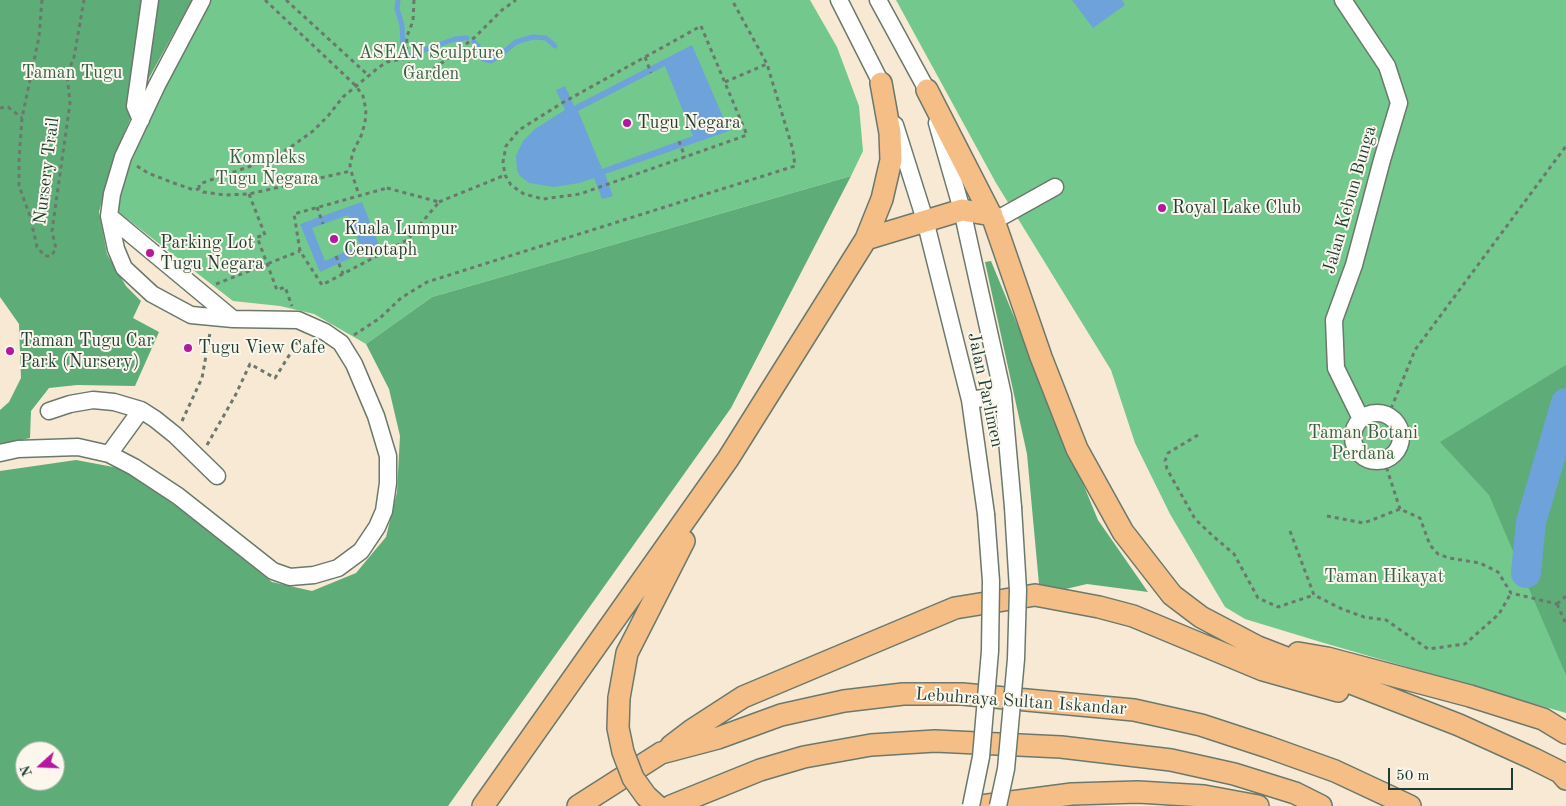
<!DOCTYPE html>
<style>
body{margin:0}
#map{position:relative;width:1566px;height:806px;overflow:hidden;background:#f7e9d4;font-family:"Old Standard TT",serif}
canvas{display:block}
.north{position:absolute;left:15px;top:741px;width:50px;height:50px;box-sizing:border-box;background:#fbf7ec;border:1px solid #a3ada2;border-radius:50%;rotate:250deg;font-size:14px;font-weight:700;line-height:20px;text-align:center;color:#1f3d34}
.north::after{content:'';display:block;margin:auto;width:18px;height:22px;background:#b5179e;clip-path:polygon(50% 0,100% 100%,50% 72%,0 100%)}
.scale{position:absolute;left:1388px;top:768px;width:125px;height:22px;box-sizing:border-box;border:2px solid #1f3d34;border-top:0;padding-left:6px;font-size:15px;line-height:18px;white-space:nowrap;color:#1f3d34;-webkit-text-stroke:4px #fbf7ec;paint-order:stroke}
</style>
<div id="map">
<canvas width="1566" height="806"></canvas>
<div class="north">N</div>
<div class="scale">50 m</div>
</div>
<script>
const g = document.querySelector('canvas').getContext('2d');
g.lineJoin = 'round';
function paint(path, color) { g.fillStyle = color; g.fill(path, 'evenodd'); }
const poly = rows => new Path2D(rows.map(r => 'M' + r).join(''));
function stroke(path, color, width, dash) { g.strokeStyle = color; g.lineWidth = width; g.lineCap = dash ? 'butt' : 'round'; g.setLineDash(dash || []); g.stroke(path); }
function label(font, color, halo, rows, align = 'center') {
  g.font = font + ' "Old Standard TT",serif'; g.lineWidth = 4; g.setLineDash([]); g.textBaseline = 'middle'; g.strokeStyle = halo; g.fillStyle = color; for (const [text, x, y, turn = 0] of rows) {
    g.save(); g.translate(x, y); g.rotate((+turn || 0) * Math.PI / 180); g.textAlign = isNaN(turn) ? turn : align; if (halo) g.strokeText(text, 0, 0); g.fillText(text, 0, 0); g.restore();
  }
}
paint(poly([
 [210,0,810,0,837,47,859,106,863,151,851,176,432,297,366,344,314,314,280,306,233,301,117,211,128,168,178,56],
 [896,0,1566,0,1566,713,1324,643,1245,619,1225,607,1170,514,1135,443,1111,370,996,183]
]), '#73c88d');
paint(poly([
 [0,0,192,0,144,87,113,159,99,212,107,254,126,286,141,301,133,318,159,332,135,386,77,385,49,388,31,411,30,438,0,445,0,410,9,402,21,378,19,324,0,297],
 [851,176,731,408,448,806,0,806,0,471,76,460,124,469,183,511,272,582,312,591,356,573,386,537,397,492,400,436,389,389,366,344,432,297],
 [25,751,55,751,55,781,25,781],
 [991,261,1098,520,1148,592,1087,584,1040,595,1027,454,985,262],
 [1566,365,1566,675,1489,495,1440,442]
]), '#5eac78');
paint(poly([
 [1072,0,1122,0,1125,5,1093,28],
 [692,45,729,131,605,174,613,196,602,199,594,178,579,183,554,187,529,183,519,175,517,170,516,156,523,141,535,129,565,110,556,90,565,86,574,106],
 [665,66,693,136,602,169,578,111],
 [362,202,379,245,320,272,300,224],
 [348,215,360,245,325,261,312,228]
]), '#6ea2da');
stroke(poly([
 [398,0,397,9,402,25,403,48,405,55],
 [474,42,478,46,479,55,483,59,491,61,499,56,516,42,533,37,546,38,555,46],
 [407,56,455,39,467,38]
]), '#6ea2da', 5);
stroke(poly([
 [1526,573,1531,522,1566,403]
]), '#6ea2da', 30);
const minor = poly([
 [839,0,881,83,885,95],
 [878,0,927,90,930,100],
 [1343,0,1387,66,1399,103,1382,160,1354,265,1334,320,1336,368,1361,419],
 [141,120,135,106,150,0],
 [937,123,962,210,1003,395,1013,507],
 [895,125,925,220,970,400,986,514],
 [109,216,233,319],
 [994,221,1055,187],
 [970,400,1003,395],
 [49,411,70,404,93,400,114,402,141,410,155,419,175,435,217,476],
 '1353 437a24 24 0 1 1 48 0a24 24 0 1 1-48 0Z',
 [0,453,18,449,78,447,109,454,134,467,178,496,273,571,290,577,314,575,338,568,361,551,377,527,384,511,388,483,388,456,376,416,354,364,341,343,325,332,298,320,233,319,191,315,152,294,124,268,116,249,109,216,112,194,123,157,157,85,202,0],
 [109,454,141,410]
]);
const major = poly([
 [927,90,994,221,1041,357,1077,449,1123,532,1172,595,1201,617,1258,647,1459,725,1534,759,1560,772,1566,779],
 [866,239,962,210,992,215],
 [1298,653,1327,658,1470,696,1543,719,1566,733],
 [619,698,627,653,684,541],
 [671,746,692,730,743,697,955,608,1035,595,1099,607,1133,616,1263,670,1338,691],
 [483,806,728,459,866,239,882,199,891,160,890,133,881,83],
 [578,806,661,753,718,738,781,715,844,701,903,694,962,694,1134,710,1201,725,1268,747,1335,771,1410,806],
 [671,806,760,770,804,757,871,745,935,741,1061,747,1171,760,1234,774,1295,793,1321,806],
 [981,806,1072,794,1138,792,1204,796,1258,806]
]);
stroke(minor, '#6b796c', 19);
stroke(major, '#6b796c', 24);
stroke(poly([
 [42,0,39,37,22,118,19,160,19,186,30,216,37,247,45,256,51,256,56,249,52,231,70,103,67,75,74,57,84,0],
 [265,0,356,86,363,96,366,110,365,123,361,136,353,152,350,165,351,171],
 [286,0,368,75],
 [414,0,413,21,407,36,406,53,410,68,415,72,422,73,434,68,446,60,475,37,502,10,516,0],
 [701,26,747,135,580,194,543,199,524,194,511,185,505,175,503,162,506,146,519,130,562,103,701,26],
 [645,57,651,73],
 [725,82,767,64],
 [0,108,8,107,22,118],
 [679,141,685,157],
 [137,166,148,173,171,182,194,190,199,189,203,192,225,195,249,194,351,171,359,195],
 [387,188,439,202,407,240,322,285,300,251,294,214,387,188],
 [199,189,199,185,202,183,251,166,288,149,313,131,328,116,343,97,378,68,387,62,407,58],
 [249,194,265,235,257,237,277,290,285,287,292,306],
 [439,202,505,175],
 [317,207,323,224],
 [336,256,343,274],
 [216,284,300,251],
 [354,335,380,318,401,298,427,282,795,166,793,150,767,64,732,0],
 [1388,416,1415,350,1566,146],
 [182,421,202,378,210,333],
 [1198,435,1168,453,1165,461,1167,469,1195,519,1213,536,1234,554,1258,598,1278,607,1314,595],
 [207,445,235,396,250,364,275,378,300,338],
 [1384,460,1400,509],
 [1327,516,1364,523,1400,509,1420,518,1430,545,1438,554,1449,558,1480,563,1498,572,1511,593,1557,604],
 [1290,531,1314,595,1342,609,1364,617,1386,620,1428,649,1465,644,1499,614,1511,593],
 [1557,604,1566,624],
 [1557,604,1566,596]
]), '#6b796c', 3, [4, 4]);
stroke(minor, '#fff', 16);
stroke(major, '#f6be87', 21);
const minorBridge = poly([
 [971,806,981,757,990,651,991,581,986,514],
 [998,806,1006,769,1016,659,1018,590,1013,507]
]);
const majorBridge = poly([
 [619,698,618,728,623,752,633,778,646,796,657,806]
]);
stroke(minorBridge, '#6b796c', 19, []);
stroke(majorBridge, '#6b796c', 24, []);
stroke(minorBridge, '#fff', 16);
stroke(majorBridge, '#f6be87', 21);
for (const [x, y, r, color] of [
 [627,123,5,"#b5179e"],
 [1162,208,5,"#b5179e"],
 [334,239,5,"#b5179e"],
 [150,253,5,"#b5179e"],
 [188,348,5,"#b5179e"],
 [10,351,5,"#b5179e"]
]) { const dot = new Path2D(); dot.arc(x, y, r, 0, 2 * Math.PI); g.fillStyle = color; g.fill(dot); stroke(dot, '#fbf7ec', 2); }
label('18px', '#34604a', '#fbf7ec', [
 ["ASEAN Sculpture",431,53],
 ["Garden",431,74],
 ["Taman Tugu",72,73],
 ["Kompleks",267,158],
 ["Tugu Negara",267,179],
 ["Taman Botani",1363,433],
 ["Perdana",1363,454],
 ["Taman Hikayat",1384,577]
]);
label('18px', '#1f3d34', '#fbf7ec', [
 ["Tugu Negara",637,123],
 ["Royal Lake Club",1172,208],
 ["Kuala Lumpur",344,229],
 ["Cenotaph",344,250],
 ["Parking Lot",160,243],
 ["Tugu Negara",160,264],
 ["Taman Tugu Car",20,341],
 ["Park (Nursery)",20,362],
 ["Tugu View Cafe",198,348]
], 'left');
label('18px', '#1f3d34', '#fbf7ec', [
 ["Nursery Trail",47,171,-83],
 ["Jalan Kebun Bunga",1350,200,-74],
 ["Jalan Parlimen",985,390,78],
 ["Lebuhraya Sultan Iskandar",1021,702,4]
]);
</script>
